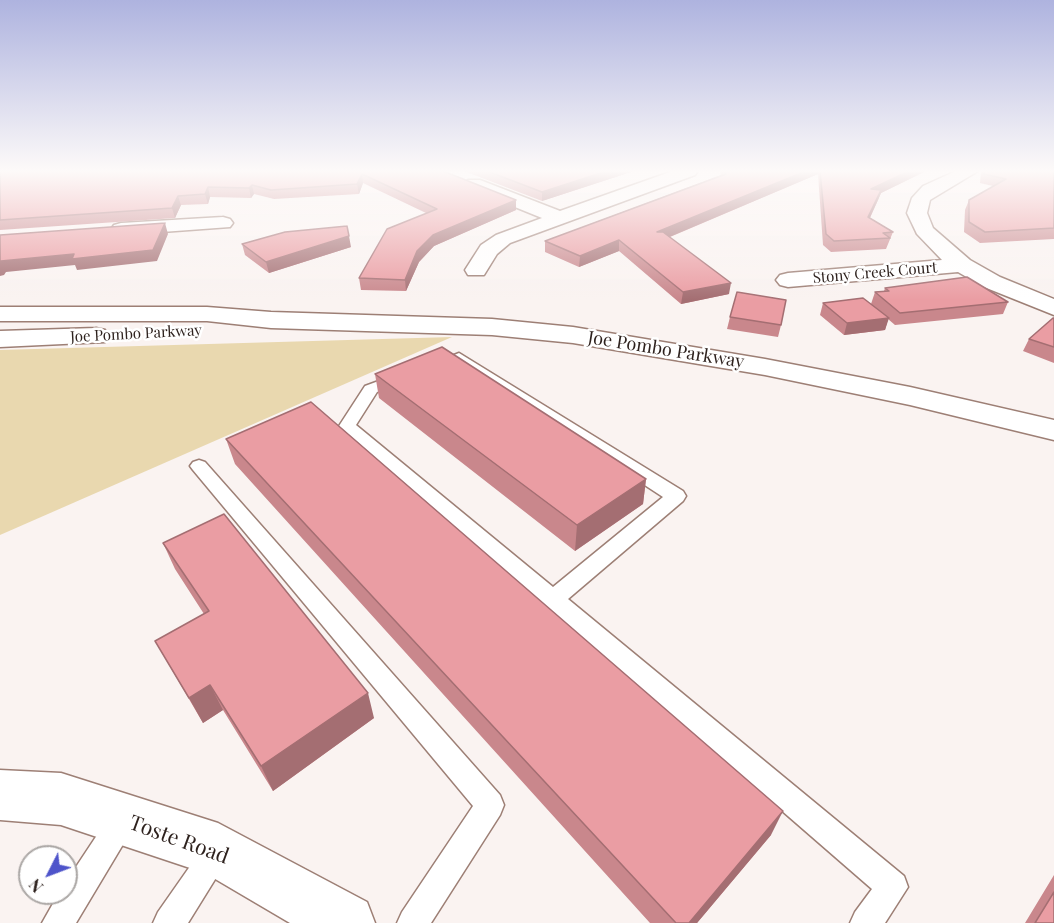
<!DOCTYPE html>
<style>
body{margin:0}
#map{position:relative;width:1054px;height:923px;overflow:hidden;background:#faf3f1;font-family:"Playfair Display",serif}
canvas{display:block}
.north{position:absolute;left:18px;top:845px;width:60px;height:60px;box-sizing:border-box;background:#fff;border:2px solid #aba7a5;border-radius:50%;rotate:228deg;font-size:16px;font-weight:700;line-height:24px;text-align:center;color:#2e221e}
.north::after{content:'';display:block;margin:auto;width:21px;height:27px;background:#4e54ca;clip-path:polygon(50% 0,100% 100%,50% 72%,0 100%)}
</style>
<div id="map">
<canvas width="1054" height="923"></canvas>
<div class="north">N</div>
</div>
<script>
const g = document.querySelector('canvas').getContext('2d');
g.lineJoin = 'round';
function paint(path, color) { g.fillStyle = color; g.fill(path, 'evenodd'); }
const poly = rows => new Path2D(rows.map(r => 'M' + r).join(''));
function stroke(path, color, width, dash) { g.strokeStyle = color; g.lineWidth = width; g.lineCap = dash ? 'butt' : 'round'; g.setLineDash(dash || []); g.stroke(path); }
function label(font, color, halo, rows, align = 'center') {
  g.font = font + ' "Playfair Display",serif'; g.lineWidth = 5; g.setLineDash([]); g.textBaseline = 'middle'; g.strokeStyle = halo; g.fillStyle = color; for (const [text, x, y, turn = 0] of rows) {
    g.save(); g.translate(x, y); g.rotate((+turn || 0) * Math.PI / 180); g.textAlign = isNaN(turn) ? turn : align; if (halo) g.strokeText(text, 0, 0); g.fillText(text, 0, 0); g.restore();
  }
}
paint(poly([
 [452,337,0,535,0,350]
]), '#e9d8af');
const lane = poly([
 [459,353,683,491,686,496,683,501,568,599,904,876,908,887,885,923,850,923,855,912,872,889,339,426,365,386,395,375,405,375,408,378,405,381,377,392,356,425,553,587,663,497,458,363,435,371,427,366,459,353],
 [199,460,205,462,500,795,504,805,500,815,431,923,397,923,402,912,473,806,193,470,190,466,193,462,199,460],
 [123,807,133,811,137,821,76,923,42,923,59,893,66,893,66,882,113,811,123,807],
 [217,837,227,842,232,852,188,923,153,923,158,912,207,842,217,837]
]);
const street = poly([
 [673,171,698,171,695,175,510,243,497,254,484,275,468,275,465,270,481,245,496,235,542,218,468,188,465,184,468,180,480,180,560,211,673,171],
 [956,171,978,171,930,200,927,213,933,228,970,260,1000,277,1054,299,1054,315,984,287,958,272,788,287,780,285,776,280,780,275,788,273,942,260,917,234,907,213,912,198,923,186,956,171],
 [223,217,230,219,233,223,230,227,121,235,114,233,111,229,114,225,121,223,223,217],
 [0,307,207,307,271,312,492,319,573,327,765,359,910,387,1054,420,1054,440,910,405,765,375,573,343,492,335,271,328,207,321,0,321,0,307],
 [96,328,105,330,109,336,105,342,0,347,0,331,96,328],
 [0,770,61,773,218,823,367,902,375,923,290,923,205,873,61,825,0,820,0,770]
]);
stroke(lane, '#9d7f75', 3);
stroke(street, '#9d7f75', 3);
paint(lane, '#fff');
paint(street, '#fff');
paint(poly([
 [0,171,443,171,516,210,434,246,419,262,406,291,361,290,359,278,426,213,363,183,359,194,274,199,254,194,251,198,210,197,208,204,181,205,175,218,0,230],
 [464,171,634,171,542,201],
 [720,171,926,171,881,193,878,200,870,218,893,232,886,249,831,252,823,245,818,174,670,237,729,294,681,304,619,251,579,267,545,252,545,241,721,175],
 [981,171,1054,171,1054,239,980,243,964,232,965,210,969,200,993,186,980,183],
 [242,244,351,247,269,273,245,255],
 [885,288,1008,302,1003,314,895,325,888,319,885,330,844,335,820,315,823,303,871,304,875,292,884,291],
 [730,317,781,325,778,337,727,329],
 [1054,318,1054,363,1023,351,1029,339],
 [375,374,646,479,643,504,575,551,379,398],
 [226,439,771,835,697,923,650,923,235,464],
 [163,543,374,718,273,791,223,710,203,723,155,641,204,614,175,569],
 [1054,875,1054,923,1025,923]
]), '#c9878c');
paint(poly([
 [607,171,634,171,542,201,542,192],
 [806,171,818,171,818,174,655,243,657,232],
 [909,171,926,171,881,193,878,200,865,228,871,189],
 [362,174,363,183,359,194,357,184],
 [252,185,254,194,251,198,249,188],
 [208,187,210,197,208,204,205,194],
 [178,196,181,205,175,218,172,208],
 [516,200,516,210,434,246,419,262,406,291,405,280,417,251,433,235],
 [165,223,168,234,157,261,77,270,75,265,6,272,4,275,0,276,0,263,1,261,74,254],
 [349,236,351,247,269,273,266,262],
 [619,240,619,251,579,267,580,256],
 [731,283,729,294,681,304,683,292],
 [889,318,885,330,844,335,847,323],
 [646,479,643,504,575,551,577,525],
 [210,685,223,710,203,723,189,698],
 [368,693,374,718,273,791,261,766],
 [783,811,771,835,697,923,689,923]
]), '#a46e72');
const building = poly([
 [0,171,443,171,516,200,433,235,417,251,405,280,359,278,387,229,437,209,362,174,357,184,271,190,252,185,249,188,208,187,205,194,178,196,172,208,0,220,0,171],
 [487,171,607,171,542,192,487,171],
 [725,171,806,171,657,232,663,232,731,283,683,292,619,240,580,256,545,241,726,174,725,171],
 [820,171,909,171,871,189,881,190,868,217,893,232,883,233,890,238,834,241,826,234,820,171],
 [984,171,1054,171,1054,228,985,232,969,222,969,200,1006,179,984,174,984,171],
 [165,223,153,250,72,259,74,254,1,261,0,263,0,235,165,223],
 [347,226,349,236,266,262,242,244,285,232,347,226],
 [967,277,1008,302,900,313,875,292,889,291,885,288,967,277],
 [737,292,786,300,781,325,730,317,737,292],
 [863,298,889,318,847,323,823,303,863,298],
 [1053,318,1054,318,1054,347,1029,339,1053,318],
 [442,347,646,479,577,525,375,374,442,347],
 [311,402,783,811,689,923,676,923,226,439,311,402],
 [224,514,368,693,261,766,210,685,189,698,155,641,209,611,163,543,224,514],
 [1054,892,1054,923,1035,923,1054,892]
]);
paint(building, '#ea9da3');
stroke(building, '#a46e72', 1.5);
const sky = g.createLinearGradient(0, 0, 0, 300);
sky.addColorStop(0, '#aeb3df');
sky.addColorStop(0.57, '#fdfaf9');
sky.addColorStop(1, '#fdfaf900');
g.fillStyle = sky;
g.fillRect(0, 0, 1054, 300);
label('15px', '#2e221e', '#fff', [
 ["Stony Creek Court",875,273,-5],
 ["Joe Pombo Parkway",136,334,-3]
]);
label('18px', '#2e221e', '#fff', [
 ["Joe Pombo Parkway",666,350,9]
]);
label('21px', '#2e221e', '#fff', [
 ["Toste Road",179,840,20]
]);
</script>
